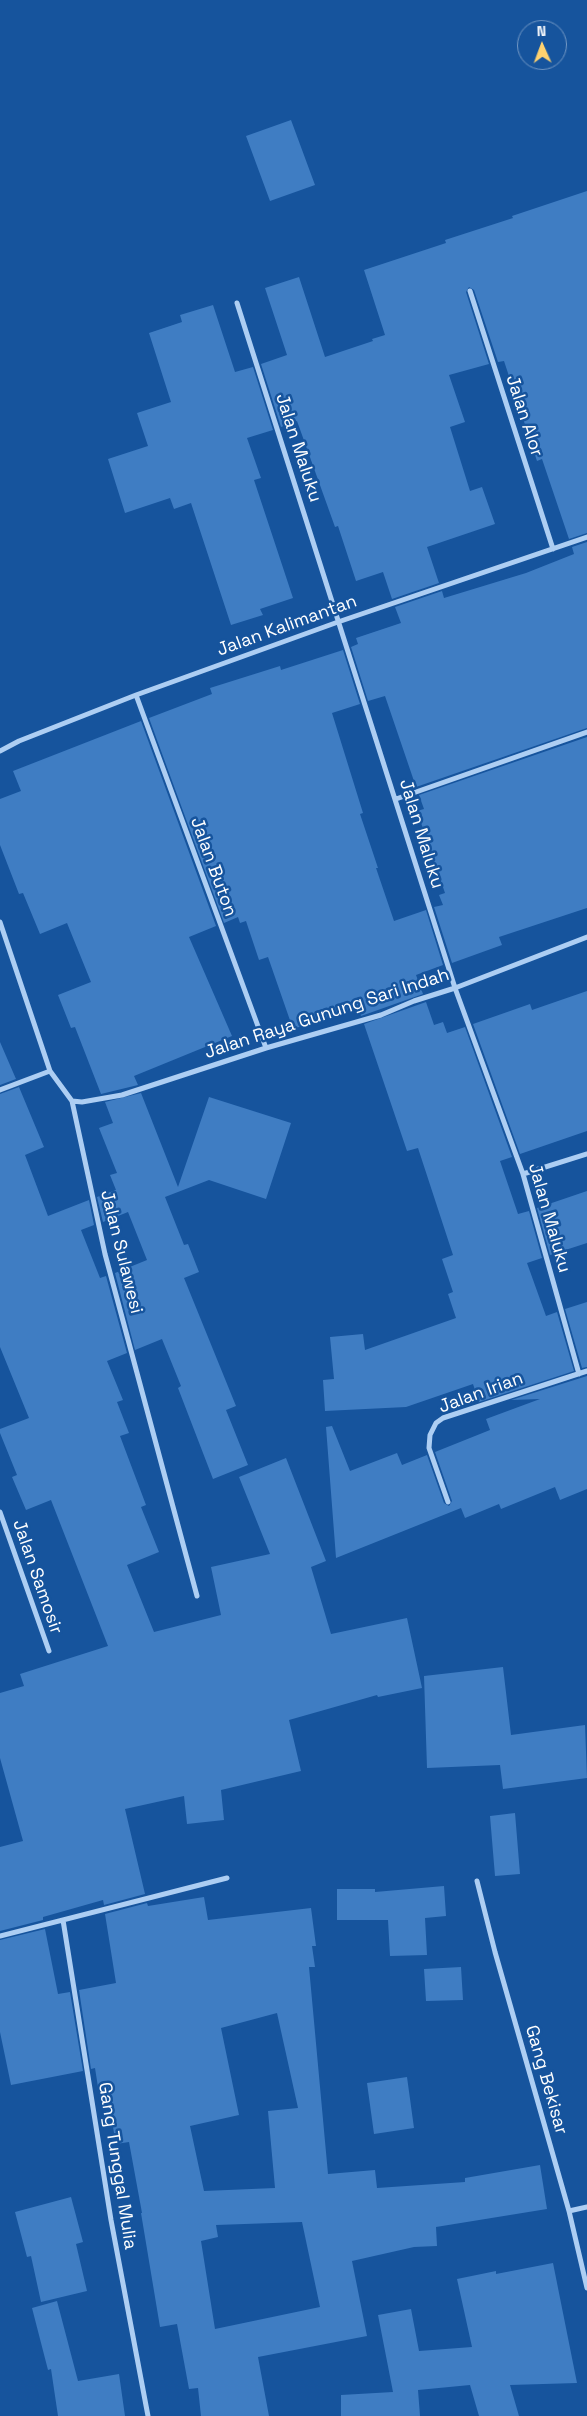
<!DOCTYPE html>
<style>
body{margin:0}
#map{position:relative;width:587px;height:2416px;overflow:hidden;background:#16549d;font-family:"Space Grotesk",sans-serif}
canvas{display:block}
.north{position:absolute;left:517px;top:20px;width:50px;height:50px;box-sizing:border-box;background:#16549d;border:1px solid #7398c4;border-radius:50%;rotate:358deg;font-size:14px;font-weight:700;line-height:20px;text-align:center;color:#fff}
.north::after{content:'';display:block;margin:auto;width:18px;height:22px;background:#ffd26f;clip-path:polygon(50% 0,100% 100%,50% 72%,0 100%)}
</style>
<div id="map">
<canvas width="587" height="2416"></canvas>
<div class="north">N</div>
</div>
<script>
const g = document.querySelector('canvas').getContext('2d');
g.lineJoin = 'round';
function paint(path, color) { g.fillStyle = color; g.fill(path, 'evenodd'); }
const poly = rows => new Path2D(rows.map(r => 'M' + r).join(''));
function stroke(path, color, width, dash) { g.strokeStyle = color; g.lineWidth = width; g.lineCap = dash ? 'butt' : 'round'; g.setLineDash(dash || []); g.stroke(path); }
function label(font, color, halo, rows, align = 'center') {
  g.font = font + ' "Space Grotesk",sans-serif'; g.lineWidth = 5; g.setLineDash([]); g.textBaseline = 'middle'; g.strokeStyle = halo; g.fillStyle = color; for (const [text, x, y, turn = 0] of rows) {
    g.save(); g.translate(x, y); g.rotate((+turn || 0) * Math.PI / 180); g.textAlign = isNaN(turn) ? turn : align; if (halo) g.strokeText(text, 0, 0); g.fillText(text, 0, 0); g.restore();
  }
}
paint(poly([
 [291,120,315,185,270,201,246,136],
 [587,191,587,533,569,539,542,459,537,461,504,361,498,362,474,290,469,287,466,292,489,364,449,375,465,422,450,427,470,491,482,487,495,524,427,547,439,583,392,599,383,572,356,581,338,526,335,527,297,421,281,427,261,364,287,355,265,288,299,277,325,357,373,341,372,339,385,335,364,270,446,243,445,240,513,218,512,216],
 [213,305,235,372,253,367,273,430,247,438,261,478,254,480,293,598,260,609,263,615,231,625,191,503,174,509,170,498,125,513,108,459,148,446,137,413,171,402,149,333,182,322,180,315],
 [587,542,587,728,416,787,385,696,368,701,351,647,358,644,356,638,401,623,395,607,442,591,444,598,526,573,574,554,572,547],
 [343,650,360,704,332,713,363,813,360,814,378,868,376,868,394,921,426,910,443,965,416,975,423,994,361,1016,358,1007,293,1029,268,957,259,960,246,921,240,923,238,917,224,923,149,718,212,694,210,688,280,666,281,670],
 [141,721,216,926,189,937,232,1036,134,1076,138,1085,101,1094,75,1027,71,1028,58,995,91,982,67,923,40,934,23,893,19,894,0,845,0,799,21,791,13,771],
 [587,737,587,908,499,937,502,945,452,963,434,907,443,905,439,895,445,893,417,811,424,809,419,795],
 [587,991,587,1131,520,1154,473,1024,530,1004,532,1010],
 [426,1002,434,1025,443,1022,447,1033,465,1027,512,1157,500,1161,518,1214,529,1211,542,1258,527,1263,546,1316,557,1312,574,1371,479,1402,473,1384,406,1407,325,1411,323,1380,334,1379,330,1337,363,1334,365,1350,456,1318,448,1294,453,1292,442,1259,453,1255,418,1148,407,1151,364,1024],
 [0,1042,16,1079,0,1085],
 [19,1087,44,1147,25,1155,48,1216,89,1200,94,1225,81,1230,100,1278,106,1276,127,1353,107,1361,123,1400,117,1402,129,1433,120,1436,146,1505,141,1507,159,1552,127,1565,154,1632,221,1615,211,1567,270,1554,239,1477,286,1458,326,1561,311,1567,331,1634,407,1618,422,1688,378,1697,377,1695,289,1720,301,1771,221,1790,224,1820,187,1824,184,1796,125,1809,145,1894,104,1905,103,1900,43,1917,43,1920,0,1931,0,1847,23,1841,0,1758,0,1693,24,1686,20,1674,108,1646,51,1500,26,1510,12,1477,17,1475,0,1433,0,1429,29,1418,0,1347,0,1094],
 [141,1093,178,1187,209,1097,291,1123,266,1199,209,1180,165,1197,184,1245,188,1244,199,1272,184,1278,236,1406,226,1410,248,1465,213,1479,178,1388,181,1386,162,1339,135,1350,115,1273,147,1260,128,1212,103,1222,97,1197,116,1190,110,1175,117,1173,99,1128,113,1123,105,1102],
 [587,1191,587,1243,550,1255,537,1208],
 [587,1302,587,1367,582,1368,565,1309],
 [587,1376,587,1489,560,1500,555,1487,501,1509,499,1504,465,1518,461,1508,336,1558,326,1427,332,1426,350,1471,397,1453,402,1465,427,1455,444,1503,449,1506,452,1501,435,1452,490,1430,486,1419,540,1399,511,1400],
 [503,1667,511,1735,585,1725,587,1778,503,1789,500,1765,427,1768,424,1676],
 [515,1813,520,1874,495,1876,490,1816],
 [444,1886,446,1916,425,1918,427,1955,390,1956,388,1920,337,1920,337,1889,375,1889,375,1892],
 [204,1897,208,1920,311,1908,316,1946,312,1946,315,1967,309,1967,328,2174,375,2170,377,2188,465,2182,465,2178,540,2165,547,2209,436,2227,437,2246,414,2247,352,2261,367,2336,258,2357,269,2416,201,2416,198,2388,189,2389,177,2324,160,2327,141,2213,142,2213,129,2142,116,2144,108,2099,100,2100,95,2068,91,2069,79,1990,116,1983,105,1914,147,1903,148,1906],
 [277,2013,298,2108,268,2111,275,2188,204,2191,190,2126,239,2115,221,2028],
 [302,2222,320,2307,215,2329,201,2241,218,2237,216,2225],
 [45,1929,58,1994,70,1992,83,2071,11,2085,0,2032,0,1940],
 [461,1967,463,2000,426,2001,424,1969],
 [407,2077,414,2128,374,2134,367,2083],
 [71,2197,83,2242,76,2244,87,2291,41,2302,31,2256,27,2257,15,2212],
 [553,2263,577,2383,510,2385,519,2416,479,2416,470,2385,418,2390,420,2416,341,2416,341,2395,393,2392,378,2315,411,2309,419,2351,472,2347,457,2279,496,2271,496,2274],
 [57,2301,78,2381,119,2374,125,2416,58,2416,51,2369,48,2370,32,2308]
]), '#3f7dc3');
stroke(poly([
 [470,291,553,549],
 [237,303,455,988,523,1174,579,1374],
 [136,695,266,1048],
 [0,751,19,741,136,695,338,622,587,537],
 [396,799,587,732],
 [0,922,50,1071,72,1101,105,1254,197,1596],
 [0,1090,50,1071],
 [72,1101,82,1102,122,1095,266,1048,381,1015,414,1001,455,988,587,937],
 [523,1174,587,1154],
 [448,1502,429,1448,430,1435,436,1423,443,1418,587,1371],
 [0,1512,49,1651],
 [477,1881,495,1952,569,2211,587,2288],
 [63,1920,111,2220,148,2416],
 [0,1936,227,1878],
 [569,2211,587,2207]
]), '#adcef3', 5);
label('18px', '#fff', '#16549d', [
 ["Jalan Alor",524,416,72],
 ["Jalan Maluku",298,448,72],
 ["Jalan Kalimantan",287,626,-20],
 ["Jalan Maluku",421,834,73],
 ["Jalan Buton",213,867,70],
 ["Jalan Raya Gunung Sari Indah",327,1014,-18],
 ["Jalan Maluku",549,1218,74],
 ["Jalan Sulawesi",121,1252,76],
 ["Jalan Irian",481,1393,-20],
 ["Jalan Samosir",37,1577,71],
 ["Gang Bekisar",546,2080,74],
 ["Gang Tunggal Mulia",117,2166,81]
]);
</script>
